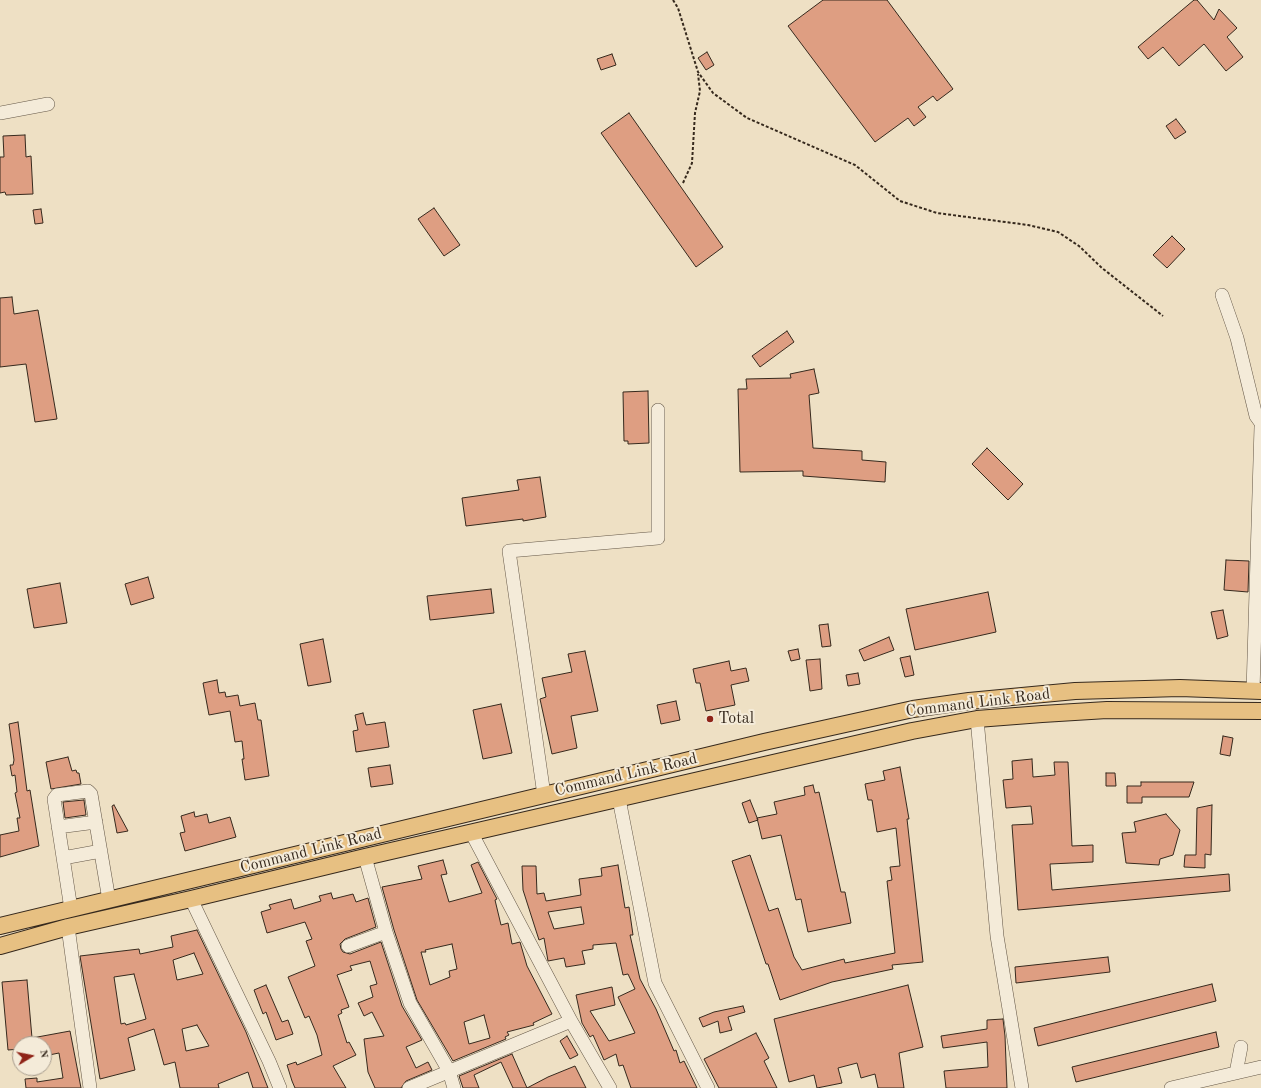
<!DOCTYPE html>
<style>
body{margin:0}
#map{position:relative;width:1261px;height:1088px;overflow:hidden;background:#eee0c4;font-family:"Old Standard TT",serif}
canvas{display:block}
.north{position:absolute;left:12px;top:1036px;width:40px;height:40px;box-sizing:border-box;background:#f4ebd9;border:1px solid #a89d8e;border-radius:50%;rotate:80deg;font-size:11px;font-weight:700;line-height:16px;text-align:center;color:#36291d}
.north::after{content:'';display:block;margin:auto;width:14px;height:18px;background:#8f2418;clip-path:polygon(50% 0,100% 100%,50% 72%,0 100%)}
</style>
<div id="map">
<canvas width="1261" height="1088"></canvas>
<div class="north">N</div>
</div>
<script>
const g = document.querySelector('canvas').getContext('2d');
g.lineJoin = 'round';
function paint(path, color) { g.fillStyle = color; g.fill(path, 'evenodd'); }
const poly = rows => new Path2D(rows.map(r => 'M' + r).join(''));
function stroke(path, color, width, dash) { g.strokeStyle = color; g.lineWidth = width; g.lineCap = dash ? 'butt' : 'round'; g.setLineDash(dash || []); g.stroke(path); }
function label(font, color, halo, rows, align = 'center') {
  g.font = font + ' "Old Standard TT",serif'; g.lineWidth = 4; g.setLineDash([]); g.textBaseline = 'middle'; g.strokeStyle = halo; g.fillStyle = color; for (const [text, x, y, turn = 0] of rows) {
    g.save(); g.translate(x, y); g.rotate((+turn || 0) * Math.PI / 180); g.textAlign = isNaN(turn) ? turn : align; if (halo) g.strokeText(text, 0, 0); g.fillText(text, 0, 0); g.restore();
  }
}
const building = poly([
 [823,0,887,0,953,89,937,101,933,96,918,107,926,117,914,126,908,118,875,142,788,26,823,0],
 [1194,0,1197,0,1214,20,1219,9,1237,28,1227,37,1243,57,1226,71,1204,44,1179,66,1163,47,1148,59,1138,47,1194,0],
 [707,52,714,65,706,70,698,58,707,52],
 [612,54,616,65,601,70,597,59,612,54],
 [629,113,723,247,696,267,601,133,629,113],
 [1176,119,1186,132,1175,139,1166,126,1176,119],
 [25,135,26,157,31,156,33,194,6,195,5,192,0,193,0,157,4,157,3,136,25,135],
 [434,208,460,245,444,256,418,219,434,208],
 [41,209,43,223,35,224,33,210,41,209],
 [1172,236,1185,249,1167,268,1153,255,1172,236],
 [12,297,14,314,38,310,57,419,35,422,26,364,0,367,0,298,12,297],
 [787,331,794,342,760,367,752,356,787,331],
 [814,369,819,393,809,395,813,448,862,451,862,460,886,462,885,482,803,476,803,471,740,472,738,389,747,389,746,379,791,378,790,374,814,369],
 [648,391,649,443,628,444,628,441,624,441,623,392,648,391],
 [987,448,1023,484,1008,500,972,464,987,448],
 [540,477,546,517,523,521,523,519,466,526,462,498,519,490,517,480,540,477],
 [1226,560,1249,561,1248,592,1224,590,1226,560],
 [148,577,154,598,131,605,125,584,148,577],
 [60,583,67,623,34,628,27,589,60,583],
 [491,589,494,613,430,620,427,596,491,589],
 [988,592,996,632,915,650,906,609,988,592],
 [1223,610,1228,636,1217,639,1211,612,1223,610],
 [828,624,831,646,822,647,819,625,828,624],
 [889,637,894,650,864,661,859,650,889,637],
 [323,639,331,682,308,686,300,644,323,639],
 [798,649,800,659,791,661,788,651,798,649],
 [585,651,598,711,571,716,577,748,552,754,540,699,546,697,542,678,572,672,568,654,585,651],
 [910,656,914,675,905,677,900,658,910,656],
 [820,659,822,689,810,691,806,660,820,659],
 [729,661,731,671,746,668,749,681,731,685,735,705,706,711,700,683,696,683,693,669,729,661],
 [858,673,860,684,848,686,846,675,858,673],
 [217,680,219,693,225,692,226,697,238,695,240,706,255,703,258,720,261,720,269,776,245,780,242,759,244,759,242,741,235,742,230,711,209,715,203,683,217,680],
 [676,701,680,720,661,724,657,705,676,701],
 [501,704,512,753,483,759,473,710,501,704],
 [363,713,366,725,385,722,389,747,356,752,353,731,358,730,355,715,363,713],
 [18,722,27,791,30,790,39,846,0,857,0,835,19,831,17,818,20,818,15,793,17,792,15,775,12,776,10,765,13,765,14,760,9,724,18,722],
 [1223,736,1233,738,1230,756,1220,754,1223,736],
 [68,757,72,771,76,770,77,773,79,773,81,784,51,789,46,762,68,757],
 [1032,759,1033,777,1055,775,1054,762,1068,762,1072,846,1093,845,1093,862,1050,864,1052,890,1229,874,1230,891,1018,910,1012,825,1033,824,1031,806,1006,808,1003,780,1013,779,1012,761,1032,759],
 [390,765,393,784,371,787,368,768,390,765],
 [900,767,909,819,907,819,923,962,892,965,893,969,832,982,780,1000,768,964,766,964,732,861,750,855,769,911,778,908,794,957,802,970,844,959,845,963,895,953,887,881,892,880,890,867,900,866,896,828,877,832,872,800,868,800,865,784,885,780,883,771,900,767],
 [1106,773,1115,773,1116,786,1106,786,1106,773],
 [1141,782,1194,782,1189,797,1142,797,1142,803,1127,803,1127,786,1141,786,1141,782],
 [813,785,815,793,819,792,841,892,845,892,851,923,808,932,801,899,796,900,781,835,762,839,757,818,777,814,774,802,805,795,804,787,813,785],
 [84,800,86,815,65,818,63,802,84,800],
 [750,800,758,820,749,823,742,803,750,800],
 [114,805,128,831,117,833,112,806,114,805],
 [1212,805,1211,855,1205,854,1205,868,1184,867,1185,855,1196,855,1197,808,1212,805],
 [194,812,195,817,207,814,209,823,230,817,236,837,185,851,180,833,185,832,181,816,194,812],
 [1166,814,1180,830,1173,855,1160,859,1159,865,1126,863,1122,833,1136,832,1134,822,1166,814],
 [443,860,447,874,441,875,449,902,482,893,471,865,478,862,497,899,495,900,501,925,508,923,512,944,520,942,527,966,552,1014,533,1023,534,1025,507,1032,509,1035,505,1037,506,1039,453,1061,417,1000,394,930,382,887,422,879,418,866,443,860],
 [452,944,457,969,449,971,450,977,430,985,421,952,426,952,425,950,452,944],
 [484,1015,490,1038,469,1044,464,1022,484,1015],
 [618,865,625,908,629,907,633,935,630,935,640,979,656,1009,674,1051,676,1050,680,1063,684,1061,697,1088,631,1088,623,1065,619,1066,616,1054,604,1060,593,1035,590,1037,582,1023,576,995,612,987,615,1005,590,1011,609,1041,635,1033,618,997,635,989,628,974,623,975,616,943,593,945,593,949,582,951,585,964,566,967,564,958,548,961,544,938,539,940,523,890,522,866,536,866,537,894,544,893,546,901,581,895,579,879,602,876,601,868,618,865],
 [581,907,584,924,554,929,548,912,581,907],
 [331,893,333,899,353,894,356,902,368,898,376,927,345,939,340,944,341,949,343,952,350,954,381,942,402,1006,422,1040,406,1047,416,1068,428,1062,432,1070,406,1081,401,1088,375,1088,368,1072,364,1039,384,1036,372,1012,364,1016,358,1003,373,997,370,986,377,984,370,961,350,966,352,970,337,975,349,1007,341,1010,342,1013,338,1015,347,1043,349,1042,356,1055,333,1066,346,1088,295,1088,292,1081,287,1065,296,1062,297,1065,322,1055,317,1035,309,1016,305,1018,288,977,315,966,306,941,312,939,305,922,267,933,261,912,271,909,269,905,291,899,294,909,321,901,319,896,331,893],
 [197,930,246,1032,268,1088,253,1088,248,1072,218,1084,219,1088,180,1088,175,1062,164,1065,154,1029,128,1038,135,1070,100,1079,80,956,139,949,140,954,173,947,171,936,197,930],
 [194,953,203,974,177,980,173,960,194,953],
 [134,974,146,1019,126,1025,125,1023,121,1024,114,977,134,974],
 [197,1025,209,1046,186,1051,182,1029,197,1025],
 [1108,957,1110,972,1016,983,1015,967,1108,957],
 [27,980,32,1038,70,1031,81,1088,26,1088,25,1079,37,1078,37,1082,63,1078,59,1053,44,1056,44,1044,20,1044,20,1049,8,1050,2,982,27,980],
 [1212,984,1216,1001,1038,1046,1034,1028,1212,984],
 [266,985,282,1022,288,1020,293,1034,276,1040,266,1012,263,1014,254,990,266,985],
 [908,985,923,1047,899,1053,904,1088,878,1088,875,1074,861,1078,857,1063,838,1068,842,1083,817,1088,814,1075,789,1082,774,1019,908,985],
 [743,1006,745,1012,728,1017,732,1030,720,1033,718,1021,703,1027,699,1018,714,1012,743,1006],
 [1003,1019,1005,1036,1007,1088,946,1088,944,1071,988,1067,987,1042,943,1048,941,1036,987,1029,987,1020,1003,1019],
 [1216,1032,1219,1047,1076,1082,1072,1067,1216,1032],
 [756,1033,769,1058,764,1061,777,1088,719,1088,704,1059,756,1033],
 [567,1036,578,1055,570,1059,560,1041,567,1036],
 [512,1054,527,1088,548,1077,575,1066,586,1088,513,1088,501,1062,474,1075,479,1088,463,1088,459,1076,512,1054]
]);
paint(building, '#de9e82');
stroke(building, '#36291d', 1);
const minor = poly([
 [0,113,48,104],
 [1222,295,1237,338,1256,416,1261,423],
 [1253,691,1261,427],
 [977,719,997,936,1022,1088],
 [544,795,509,551,658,538,658,410],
 [619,799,655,983,708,1088],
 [58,827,96,822],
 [471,832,571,1021,610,1088],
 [365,857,386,932,410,1003,449,1071,454,1088],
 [63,858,101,851],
 [191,899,269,1061,280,1088],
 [71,909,54,799,57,795,88,791,91,794,109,900],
 [68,927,90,1088],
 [348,946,386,932],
 [1236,1073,1241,1047],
 [409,1088,571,1021],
 [1171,1088,1261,1067]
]);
const major = poly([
 [0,926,764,742,913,709,969,701,1075,691,1180,688,1261,691],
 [0,946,68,927,191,899,365,857,912,731,977,719,1042,714,1107,710,1261,711]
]);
stroke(minor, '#645747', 14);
stroke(major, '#36291d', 18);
stroke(poly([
 [673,0,678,8,698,72,713,93,747,118,855,165,900,201,937,213,1028,225,1058,232,1079,246,1102,268,1163,316],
 [683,183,692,163,695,113,700,91,698,74]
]), '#36291d', 2, [3, 2]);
stroke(minor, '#f4ebd9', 13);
stroke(major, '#e7c082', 16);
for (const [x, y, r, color] of [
 [710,719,4,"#8f2418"]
]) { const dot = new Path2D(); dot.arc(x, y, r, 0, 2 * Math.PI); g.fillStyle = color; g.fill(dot); stroke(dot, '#f4ebd9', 1.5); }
label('16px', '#36291d', '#f4ebd9', [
 ["Command Link Road",978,703,-7],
 ["Command Link Road",626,775,-13],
 ["Command Link Road",311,851,-14]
]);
label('16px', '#36291d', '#f4ebd9', [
 ["Total",718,719]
], 'left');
</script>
